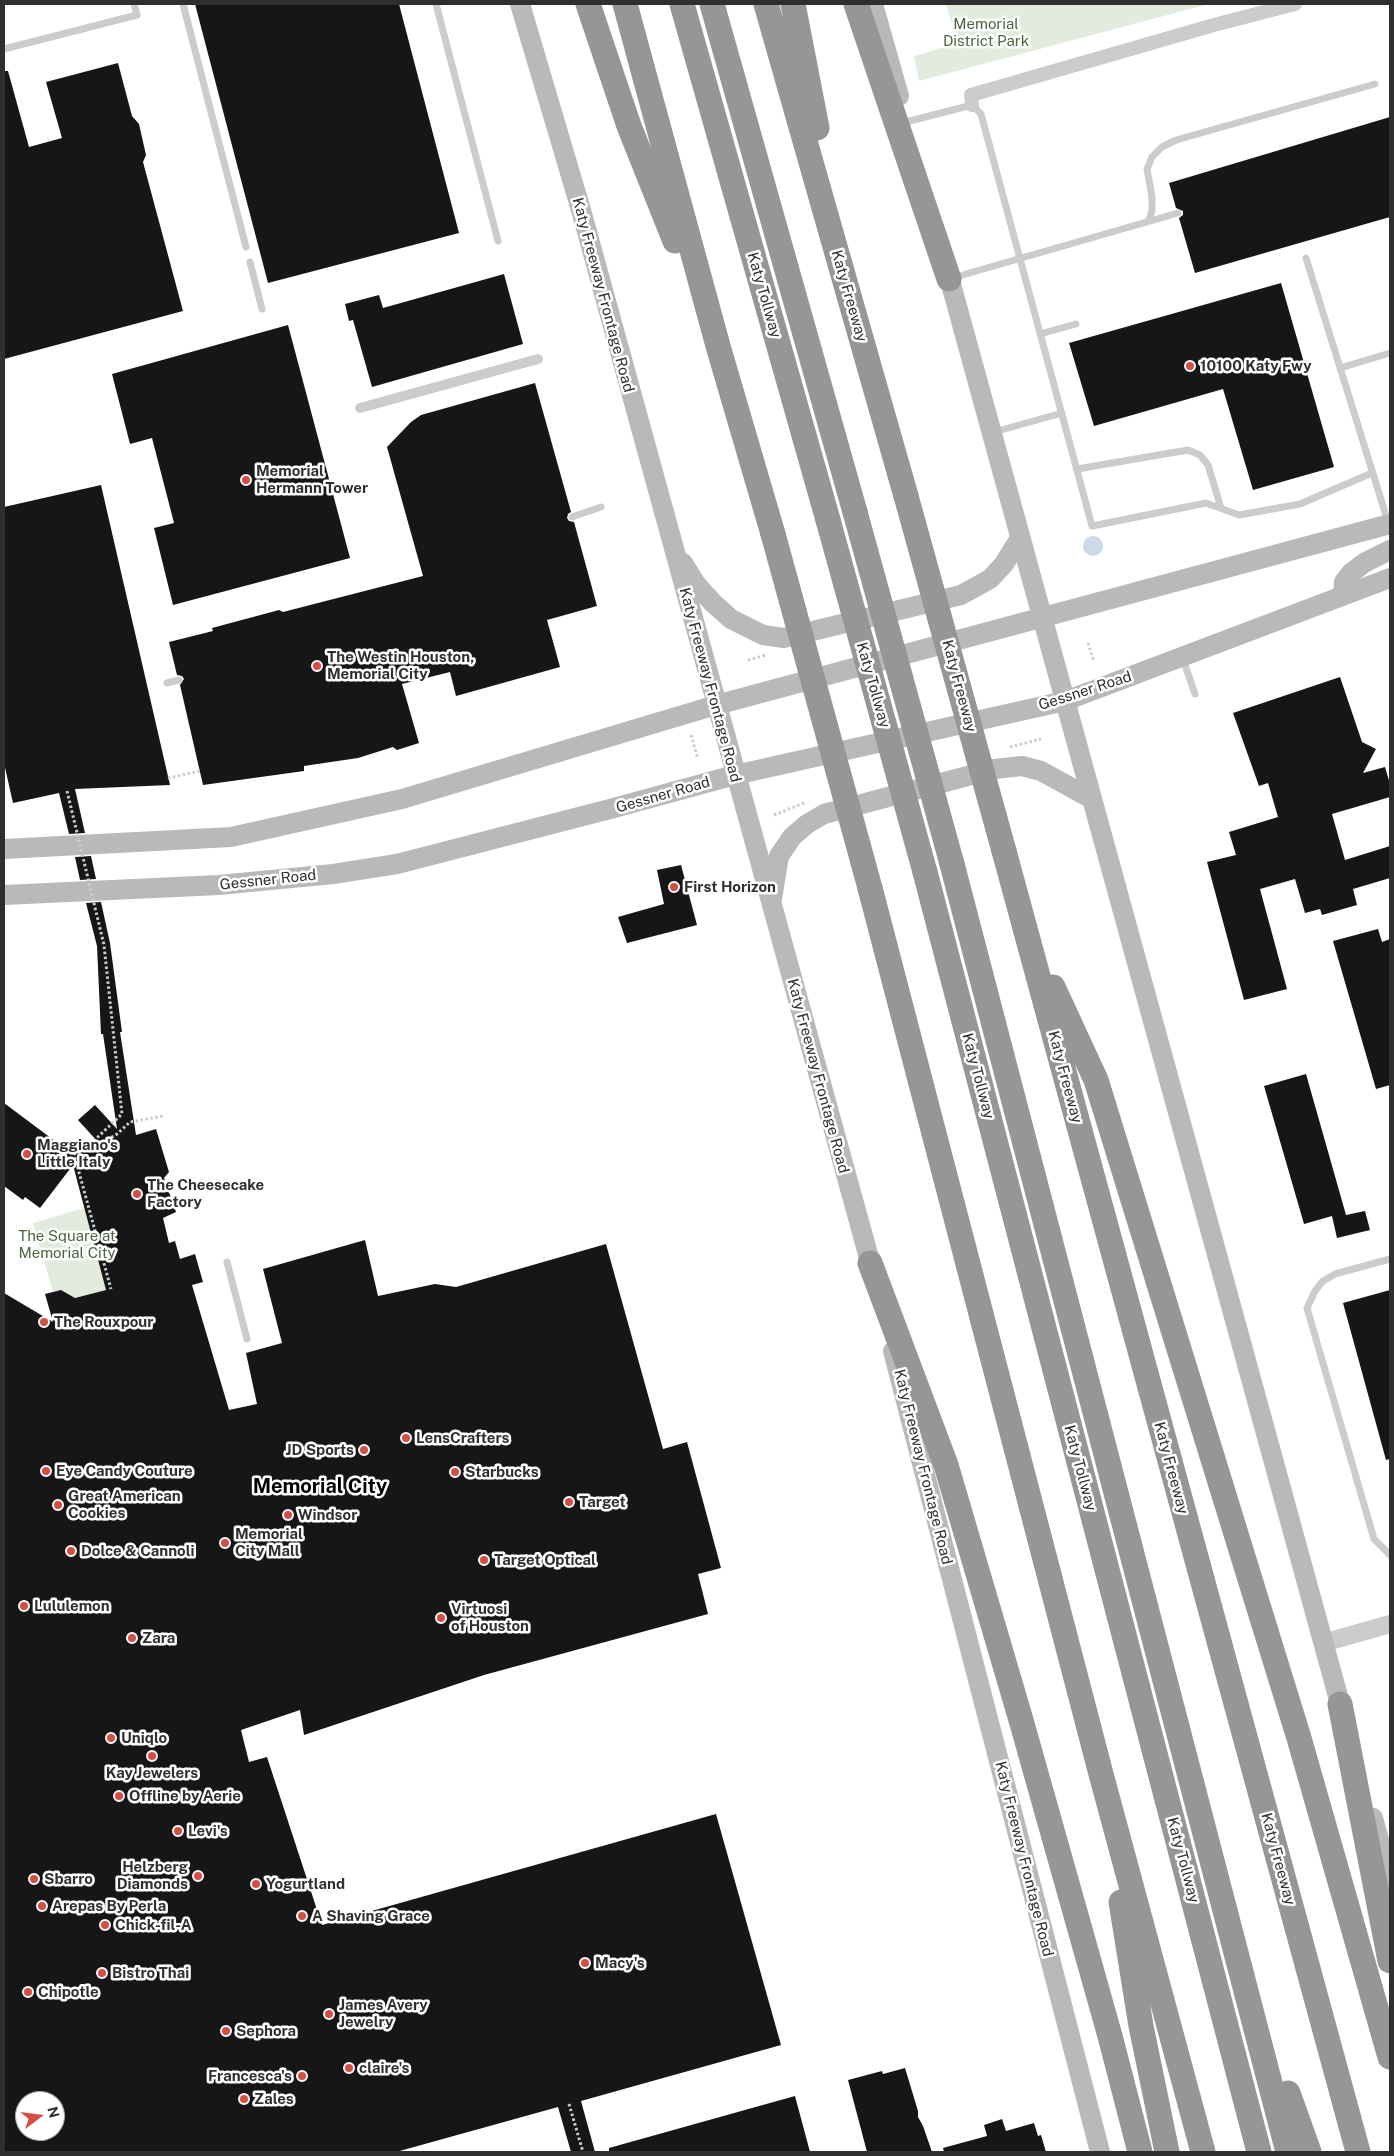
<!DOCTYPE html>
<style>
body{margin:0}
#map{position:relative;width:1394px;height:2156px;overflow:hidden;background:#fff;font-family:"Public Sans",sans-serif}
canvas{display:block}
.frame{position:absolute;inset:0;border:5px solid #2f2f2f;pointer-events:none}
.north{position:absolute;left:15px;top:2091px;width:50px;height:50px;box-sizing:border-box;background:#fff;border:1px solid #acacac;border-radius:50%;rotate:75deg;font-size:14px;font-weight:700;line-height:20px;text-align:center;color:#2f2f2f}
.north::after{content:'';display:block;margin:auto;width:18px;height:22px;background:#d44e43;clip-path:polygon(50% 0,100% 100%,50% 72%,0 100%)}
</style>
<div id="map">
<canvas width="1394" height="2156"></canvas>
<div class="frame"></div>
<div class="north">N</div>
</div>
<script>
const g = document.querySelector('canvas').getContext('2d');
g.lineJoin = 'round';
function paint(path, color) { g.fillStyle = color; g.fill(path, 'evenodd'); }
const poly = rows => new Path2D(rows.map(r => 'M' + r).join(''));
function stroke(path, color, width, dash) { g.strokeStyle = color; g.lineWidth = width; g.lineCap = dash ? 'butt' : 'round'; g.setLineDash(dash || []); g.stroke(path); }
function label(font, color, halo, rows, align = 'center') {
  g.font = font + ' "Public Sans",sans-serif'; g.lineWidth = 5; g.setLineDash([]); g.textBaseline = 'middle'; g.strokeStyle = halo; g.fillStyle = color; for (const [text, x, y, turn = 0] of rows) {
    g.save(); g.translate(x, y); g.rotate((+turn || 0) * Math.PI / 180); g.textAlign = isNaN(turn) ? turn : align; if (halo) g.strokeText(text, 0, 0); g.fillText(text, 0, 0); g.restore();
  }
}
paint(poly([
 [946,4,1209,4,919,81,914,56,958,43],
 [84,1208,106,1290,75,1298,61,1290,53,1292,33,1223]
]), '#e3ebde');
paint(poly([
 '1083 546a10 10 0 1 1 20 0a10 10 0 1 1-20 0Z'
]), '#ccd9e9');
paint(poly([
 [195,4,399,4,459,233,268,283],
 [118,63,132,116,139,124,146,155,143,162,183,311,4,359,4,71,8,71,29,147,62,138,46,82],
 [1390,117,1390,217,1195,273,1179,218,1183,215,1183,211,1176,208,1169,183],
 [504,274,523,344,372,387,353,320,349,321,345,304,379,295,383,308],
 [1281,283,1334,467,1253,490,1223,389,1094,426,1069,343],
 [288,325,350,558,173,605,154,528,174,523,152,438,130,444,112,374],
 [535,383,571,512,568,514,567,518,569,521,574,522,597,606,547,620,560,667,456,696,450,672,402,684,419,743,397,750,393,747,358,758,304,766,304,771,203,785,180,685,184,679,182,676,177,675,169,642,213,631,212,628,279,610,283,612,423,576,387,447,411,422,421,415],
 [101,485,170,785,75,789,85,833,69,834,59,793,13,803,4,763,4,507],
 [1340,677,1362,742,1376,749,1363,773,1385,767,1390,784,1390,797,1332,814,1345,860,1390,846,1390,878,1353,889,1357,905,1322,915,1320,909,1305,913,1295,879,1260,889,1287,989,1244,1000,1207,862,1236,855,1229,832,1278,817,1268,783,1259,786,1233,713],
 [91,856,96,879,80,880,75,857],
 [681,865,697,925,627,943,618,917,664,904,657,870],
 [101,902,110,943,122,1032,120,1032,136,1135,156,1129,169,1172,164,1178,176,1212,163,1218,169,1243,175,1241,180,1259,195,1254,203,1282,192,1285,229,1410,257,1404,246,1353,282,1343,263,1269,365,1240,378,1296,435,1284,456,1287,606,1244,663,1449,687,1442,721,1568,698,1574,708,1614,484,1675,304,1735,300,1710,241,1730,249,1762,267,1757,322,1925,716,1814,781,2045,581,2101,595,2152,571,2152,558,2107,396,2152,4,2152,4,1293,53,1322,45,1294,61,1290,75,1298,106,1290,73,1165,40,1208,25,1197,23,1200,4,1186,4,1103,67,1150,98,1142,78,1120,95,1105,117,1129,103,1034,101,1034,97,946,86,903],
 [25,2101,55,2101,55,2131,25,2131],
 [1378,929,1382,942,1390,939,1390,1085,1376,1089,1333,941],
 [1306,1074,1346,1215,1365,1211,1370,1230,1337,1238,1332,1216,1304,1224,1264,1086],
 [1390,1290,1390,1459,1386,1460,1343,1303],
 [905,2068,918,2111,918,2117,923,2126,932,2152,867,2152,848,2080,882,2071,883,2074],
 [795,2096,810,2152,609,2152,609,2148],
 [1002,2119,1006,2131,1034,2123,1038,2136,1041,2135,1046,2152,944,2152,943,2148,987,2136,984,2125]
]), '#161616');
stroke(poly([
 [1088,643,1094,662],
 [748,660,766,655],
 [691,735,698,759],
 [1010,747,1041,739],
 [168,778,200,771],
 [774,815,804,803],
 [107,1140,117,1134,130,1122,163,1116],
 [569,2104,583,2152]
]), '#ccc', 3, [2.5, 2.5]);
stroke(poly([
 [183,4,246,247],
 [436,4,498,241],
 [4,49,137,15,134,4],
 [906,122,972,105,981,114,1092,526,1206,503,1239,515,1300,504,1372,473],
 [1149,221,1152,210,1152,197,1147,169,1152,157,1162,147,1176,140,1375,84],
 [1306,258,1388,522],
 [250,262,262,309],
 [952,278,1178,213],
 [1040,334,1076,324],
 [1340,368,1390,353],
 [994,432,1062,413],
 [1077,469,1188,450,1200,455,1208,465,1221,508],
 [572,517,601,507],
 [1183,659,1195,694],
 [167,683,179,680],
 [1390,1259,1335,1274,1323,1281,1315,1291,1307,1308,1374,1539,1390,1555],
 [227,1262,247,1339]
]), '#ccc', 7);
stroke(poly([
 [360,408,538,359]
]), '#ccc', 10);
stroke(poly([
 [972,105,971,95,1214,25,1295,4]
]), '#ccc', 14);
stroke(poly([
 [1323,1643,1390,1624]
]), '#ccc', 18);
stroke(poly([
 [520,4,581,210,874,1276],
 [873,4,899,96],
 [946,266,1344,1718],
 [683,563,696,584,712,602,731,619,763,635,784,638,961,595,990,579,1004,564,1020,538],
 [1343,596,1344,582,1351,573,1364,563,1390,550],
 [4,849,231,837,402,799,716,705,1390,524],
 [4,895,219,885,333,874,397,864,610,809,735,775,1065,701,1390,578],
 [772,899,779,856,792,837,807,824,824,814,994,769,1022,766,1041,771,1092,799],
 [893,1351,1100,2152],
 [1373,1818,1390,1880]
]), '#b9b9b9', 20);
stroke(poly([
 [588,4,629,126,675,241],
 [625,4,718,346,773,534],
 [682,4,828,520],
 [712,4,855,512],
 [766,4,906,496],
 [793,4,817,128],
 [856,4,949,279],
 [1004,851,1358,2152],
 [952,864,1288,2152],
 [925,872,1259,2152],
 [870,888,1101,1774,1203,2152],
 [1053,987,1096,1080,1299,1738,1390,2057],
 [870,1263,946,1465,1021,1720,1110,2036,1140,2152],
 [1340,1704,1390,1961],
 [1121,1902,1141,2026,1167,2152],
 [1288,2093,1309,2152]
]), '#969696', 25);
stroke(poly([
 [67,791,104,945,122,1114,82,1152,74,1154,111,1289]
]), '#ccc', 3, [2.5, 2.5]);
stroke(poly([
 [906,496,1004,851],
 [855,512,952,864],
 [828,520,925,872],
 [773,534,870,888]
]), '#969696', 25);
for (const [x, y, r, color] of [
 [1190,366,5,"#d44e43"],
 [246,480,5,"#d44e43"],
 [317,666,5,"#d44e43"],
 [674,887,5,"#d44e43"],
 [27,1154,5,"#d44e43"],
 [137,1194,5,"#d44e43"],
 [44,1322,5,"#d44e43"],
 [406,1438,5,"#d44e43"],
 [364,1450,5,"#d44e43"],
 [46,1471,5,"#d44e43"],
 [455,1472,5,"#d44e43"],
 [569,1502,5,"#d44e43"],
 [58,1505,5,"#d44e43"],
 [288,1515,5,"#d44e43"],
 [225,1543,5,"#d44e43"],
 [71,1551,5,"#d44e43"],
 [484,1560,5,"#d44e43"],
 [24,1606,5,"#d44e43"],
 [441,1618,5,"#d44e43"],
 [132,1638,5,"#d44e43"],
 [111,1738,5,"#d44e43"],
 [152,1756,5,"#d44e43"],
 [119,1796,5,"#d44e43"],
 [178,1831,5,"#d44e43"],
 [198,1876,5,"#d44e43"],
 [34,1879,5,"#d44e43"],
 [256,1884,5,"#d44e43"],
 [42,1906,5,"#d44e43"],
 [302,1916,5,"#d44e43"],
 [105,1925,5,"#d44e43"],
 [585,1963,5,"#d44e43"],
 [102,1973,5,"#d44e43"],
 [28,1992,5,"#d44e43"],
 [329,2014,5,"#d44e43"],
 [226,2031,5,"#d44e43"],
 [349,2068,5,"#d44e43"],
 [302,2076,5,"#d44e43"],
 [244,2099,5,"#d44e43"]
]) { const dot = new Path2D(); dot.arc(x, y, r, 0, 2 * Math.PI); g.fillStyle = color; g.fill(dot); stroke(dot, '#fff', 2); }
label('15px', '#4d6641', '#fff', [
 ["Memorial",986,24],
 ["District Park",986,41],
 ["The Square at",67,1236],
 ["Memorial City",67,1253]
]);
label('15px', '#2f2f2f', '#fff', [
 ["Katy Freeway Frontage Road",603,295,75],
 ["Katy Tollway",764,295,74],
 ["Katy Freeway",849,296,74],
 ["Katy Freeway Frontage Road",710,685,75],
 ["Katy Tollway",873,685,74],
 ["Katy Freeway",959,686,75],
 ["Gessner Road",1085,691,-18],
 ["Gessner Road",663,795,-16],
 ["Gessner Road",268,880,-6],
 ["Katy Freeway Frontage Road",818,1076,75],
 ["Katy Tollway",978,1076,75],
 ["Katy Freeway",1065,1077,75],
 ["Katy Freeway Frontage Road",923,1467,76],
 ["Katy Tollway",1080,1468,75],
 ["Katy Freeway",1171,1468,75],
 ["Katy Freeway Frontage Road",1024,1859,76],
 ["Katy Freeway",1278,1859,75],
 ["Katy Tollway",1183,1860,75]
]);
label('bold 15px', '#2f2f2f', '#fff', [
 ["10100 Katy Fwy",1200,366],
 ["Memorial",256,471],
 ["Hermann Tower",256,488],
 ["The Westin Houston,",327,657],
 ["Memorial City",327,674],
 ["First Horizon",684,887],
 ["Maggiano's",37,1145],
 ["Little Italy",37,1162],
 ["The Cheesecake",147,1185],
 ["Factory",147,1202],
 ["The Rouxpour",54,1322],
 ["LensCrafters",416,1438],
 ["JD Sports",354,1450,"right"],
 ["Eye Candy Couture",56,1471],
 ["Starbucks",465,1472],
 ["Great American",68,1496],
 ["Cookies",68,1513],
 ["Target",579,1502],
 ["Windsor",298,1515],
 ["Memorial",235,1534],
 ["City Mall",235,1551],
 ["Dolce & Cannoli",81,1551],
 ["Target Optical",494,1560],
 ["Lululemon",34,1606],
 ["Virtuosi",451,1609],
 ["of Houston",451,1626],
 ["Zara",142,1638],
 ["Uniqlo",121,1738],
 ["Kay Jewelers",152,1773,"center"],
 ["Offline by Aerie",129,1796],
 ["Levi's",188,1831],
 ["Helzberg",188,1867,"right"],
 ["Diamonds",188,1884,"right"],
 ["Sbarro",44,1879],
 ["Yogurtland",266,1884],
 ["Arepas By Perla",52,1906],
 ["A Shaving Grace",312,1916],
 ["Chick-fil-A",115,1925],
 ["Macy's",595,1963],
 ["Bistro Thai",112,1973],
 ["Chipotle",38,1992],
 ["James Avery",339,2005],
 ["Jewelry",339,2022],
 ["Sephora",236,2031],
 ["claire's",359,2068],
 ["Francesca's",292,2076,"right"],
 ["Zales",254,2099]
], 'left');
label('bold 20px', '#000', '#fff', [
 ["Memorial City",320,1487]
]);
</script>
